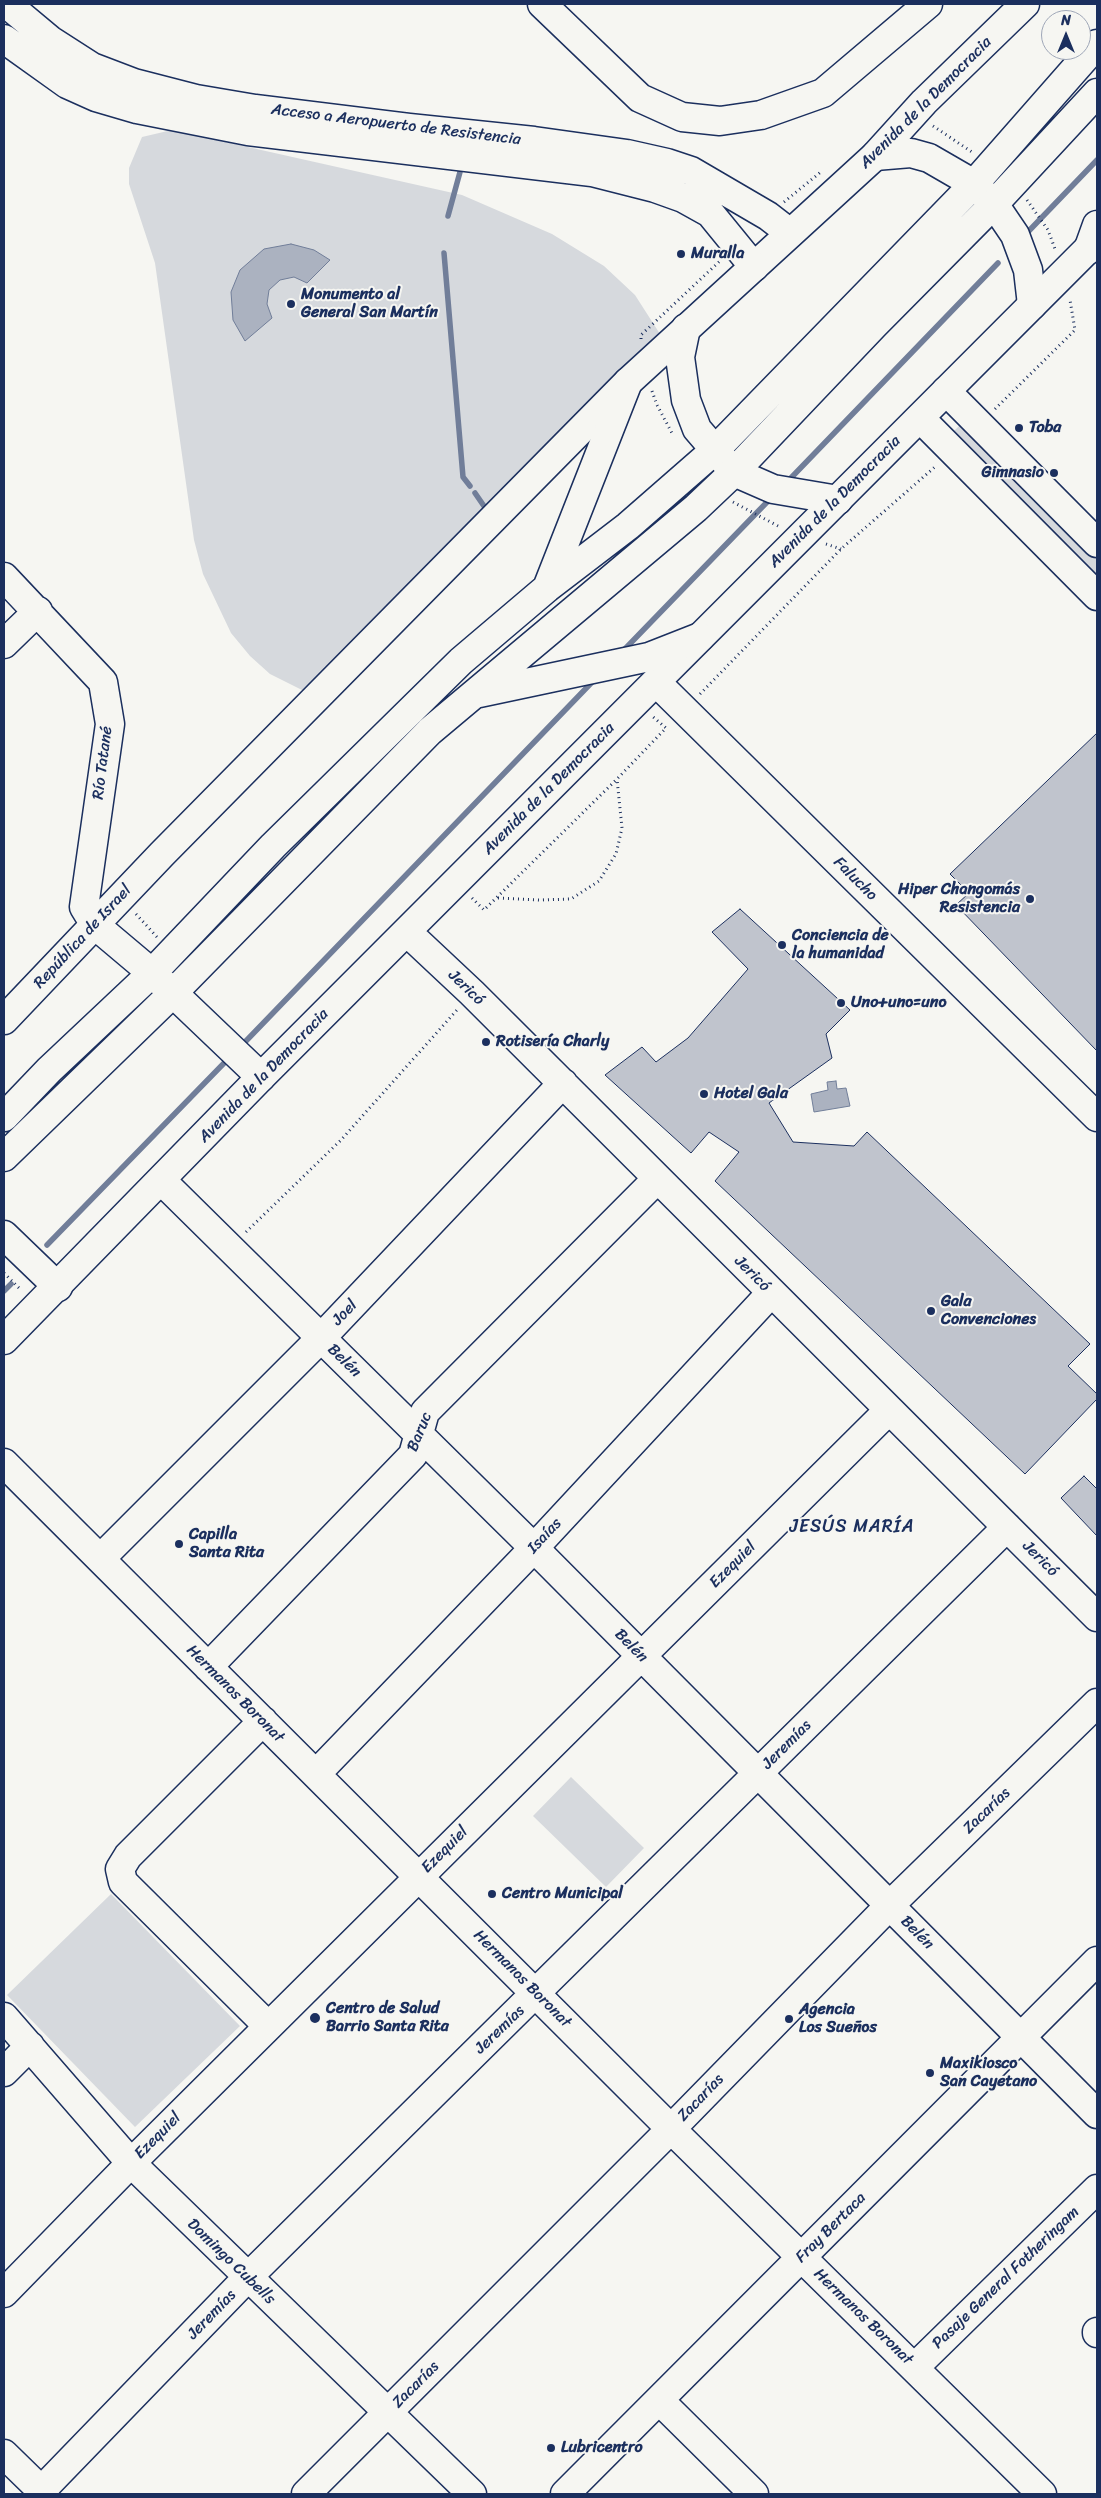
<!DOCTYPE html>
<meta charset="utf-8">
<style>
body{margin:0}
#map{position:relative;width:1101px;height:2498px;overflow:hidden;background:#f6f6f2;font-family:Sriracha,sans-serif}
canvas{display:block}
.frame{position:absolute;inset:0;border:5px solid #1b2f5e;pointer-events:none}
.north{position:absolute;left:1041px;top:10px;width:50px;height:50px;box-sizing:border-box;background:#f6f6f2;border:1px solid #9ea6b7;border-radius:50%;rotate:0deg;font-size:14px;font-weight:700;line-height:20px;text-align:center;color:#1b2f5e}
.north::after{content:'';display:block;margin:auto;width:18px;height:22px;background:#1b2f5e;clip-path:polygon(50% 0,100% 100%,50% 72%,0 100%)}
</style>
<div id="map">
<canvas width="1101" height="2498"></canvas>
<div class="frame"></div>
<div class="north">N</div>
</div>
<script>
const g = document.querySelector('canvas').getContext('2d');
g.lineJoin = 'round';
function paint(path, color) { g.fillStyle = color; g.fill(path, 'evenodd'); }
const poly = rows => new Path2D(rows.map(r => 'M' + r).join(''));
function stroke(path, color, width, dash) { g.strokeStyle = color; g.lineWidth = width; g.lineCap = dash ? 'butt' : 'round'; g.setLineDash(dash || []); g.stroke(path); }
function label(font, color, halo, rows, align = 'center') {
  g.font = font + ' Sriracha,sans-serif'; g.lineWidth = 4; g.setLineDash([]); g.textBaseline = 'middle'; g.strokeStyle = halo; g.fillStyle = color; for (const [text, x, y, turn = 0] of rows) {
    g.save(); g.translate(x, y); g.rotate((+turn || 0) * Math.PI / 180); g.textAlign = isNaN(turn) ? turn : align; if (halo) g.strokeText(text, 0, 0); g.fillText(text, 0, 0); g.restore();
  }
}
paint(poly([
 [172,130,462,195,552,234,604,266,635,295,660,334,304,691,270,674,250,656,231,633,203,574,194,540,155,263,129,184,129,168,142,137],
 [962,423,1097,559,1097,577,954,431],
 [571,1777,644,1848,606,1887,533,1816],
 [111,1894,240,2026,135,2127,7,1995]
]), '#d6d9dd');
const water = poly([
 [291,244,314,250,330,260,307,283,294,277,280,280,269,290,267,304,272,318,245,341,233,320,231,292,240,270,264,249,291,244],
 [836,1081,837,1089,846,1088,850,1106,814,1112,811,1094,828,1090,827,1082,836,1081]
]);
paint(water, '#abb2c0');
stroke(water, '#717e99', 1);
stroke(poly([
 [448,216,460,172],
 [1024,236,1097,160],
 [444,253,463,477,470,486],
 [788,481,998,263],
 [475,493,486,509],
 [622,652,770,499],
 [245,1042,596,678],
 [47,1245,228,1059],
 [4,1291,11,1284]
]), '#717e99', 5.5);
const building = poly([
 [1097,733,1097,1051,956,905,969,893,950,874,1097,733],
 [740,909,850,1010,826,1034,832,1058,769,1103,793,1142,854,1146,867,1132,1090,1344,1068,1366,1097,1394,1097,1399,1025,1474,715,1181,739,1152,709,1132,691,1153,605,1075,642,1047,656,1062,688,1038,748,969,712,932,740,909],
 [1084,1476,1097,1489,1097,1536,1061,1498,1084,1476]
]);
paint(building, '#c0c4cd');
stroke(building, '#1b2f5e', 1);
const minor = poly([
 [542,4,640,98,682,117,720,121,761,115,823,93,928,4],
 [4,577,103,682,110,724,84,907,95,925],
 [4,644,38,611],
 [656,682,1097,1117],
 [407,932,472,993,1097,1617],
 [4,1020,162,854,628,382,875,156,924,102,1025,4],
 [162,1181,534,1548,1097,2114],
 [4,1340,261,1077,1097,240],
 [4,1463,671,2129,1042,2494],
 [101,1558,321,1338,563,1083],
 [208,1667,413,1455,425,1412,657,1179],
 [263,1721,128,1856,120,1869,123,1882,268,2026],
 [316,1774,534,1548,771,1293],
 [4,2017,131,2163,472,2494],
 [4,2072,30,2046],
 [4,2293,131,2163,889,1410],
 [1097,2332,1097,2333],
 [915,2367,1097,2189],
 [659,2400,754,2494],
 [4,2454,45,2494],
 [38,2494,247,2278,1007,1527],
 [306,2494,671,2129,890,1905,1097,1703],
 [565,2494,1097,1961]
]);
const major = poly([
 [7,4,50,40,92,67,134,83,196,99,255,109,409,128,534,141,627,154,667,163,691,171,768,216,790,233],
 [4,39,67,84,96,97,137,109,248,131,592,172,655,188,683,198,710,213,754,267],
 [875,156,911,153,929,158,974,184,994,204,1015,235,1028,270,1032,305],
 [686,328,680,357,686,400,697,429,715,450,734,472,773,489,838,500],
 [946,391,1097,543],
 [920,418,1097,596]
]);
const highway = poly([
 [1088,250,1097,225],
 [547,588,628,382],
 [479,693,649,657,700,637],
 [95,925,152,973,261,1077],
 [4,1117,49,1070,152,973,273,846,461,661,547,588,628,526,715,450,974,184,1097,44],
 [4,1157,172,994,430,731,696,508,734,472,874,325,994,204,1097,93],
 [4,1235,58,1287]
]);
stroke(minor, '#1b2f5e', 31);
stroke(major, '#1b2f5e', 31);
stroke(highway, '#1b2f5e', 31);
stroke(poly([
 [933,126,972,152],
 [1027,200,1048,230,1055,249],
 [784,202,822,171],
 [641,339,641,335,721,260],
 [652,391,657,405,673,435],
 [995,409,1075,330,1070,300],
 [733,502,778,526],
 [826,544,841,549],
 [700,694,841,549,936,466],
 [472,898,484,910,617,779,666,728,652,716],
 [498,898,539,900,571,899,599,881,616,854,622,828,617,779],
 [136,914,157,937],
 [246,1232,341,1140,457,1010],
 [4,1273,21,1290]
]), '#1b2f5e', 3, [1, 4]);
stroke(minor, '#f6f6f2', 28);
stroke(major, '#f6f6f2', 28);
stroke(highway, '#f6f6f2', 28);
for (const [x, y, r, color] of [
 [681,254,5,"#1b2f5e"],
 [291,304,5,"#1b2f5e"],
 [1019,428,5,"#1b2f5e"],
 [1054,473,5,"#1b2f5e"],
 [1030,899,5,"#1b2f5e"],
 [782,945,5,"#1b2f5e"],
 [841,1003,5,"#1b2f5e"],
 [486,1042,5,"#1b2f5e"],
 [704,1094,5,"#1b2f5e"],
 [931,1311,5,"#1b2f5e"],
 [179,1544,5,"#1b2f5e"],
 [492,1894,5,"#1b2f5e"],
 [315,2018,6,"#1b2f5e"],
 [789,2019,5,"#1b2f5e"],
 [930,2073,5,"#1b2f5e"],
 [551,2448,5,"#1b2f5e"]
]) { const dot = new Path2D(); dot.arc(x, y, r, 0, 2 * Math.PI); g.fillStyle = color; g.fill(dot); stroke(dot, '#f6f6f2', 2); }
label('16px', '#1b2f5e', '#f6f6f2', [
 ["Avenida de la Democracia",926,103,-45],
 ["Acceso a Aeropuerto de Resistencia",396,125,7],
 ["Avenida de la Democracia",835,502,-45],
 ["Río Tatané",103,763,-83],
 ["Avenida de la Democracia",549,789,-45],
 ["Falucho",855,879,45],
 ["República de Israel",83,937,-47],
 ["Jericó",466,988,44],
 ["Avenida de la Democracia",264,1076,-46],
 ["Jericó",752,1274,45],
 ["Joel",345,1313,-47],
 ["Belén",344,1361,44],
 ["Baruc",420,1432,-68],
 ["Isaías",545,1536,-47],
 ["Jericó",1040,1559,45],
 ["Ezequiel",733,1565,-45],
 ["Belén",631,1646,45],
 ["Hermanos Boronat",235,1694,45],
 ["Jeremías",787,1745,-45],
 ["Zacarías",987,1811,-44],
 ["Ezequiel",445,1850,-45],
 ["Belén",917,1933,45],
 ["Hermanos Boronat",522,1979,45],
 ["Jeremías",500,2030,-44],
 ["Zacarías",701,2098,-46],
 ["Ezequiel",158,2136,-45],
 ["Fray Bertaca",831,2228,-45],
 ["Domingo Cubells",231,2262,44],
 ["Pasaje General Fotheringam",1006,2278,-44],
 ["Jeremías",212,2315,-46],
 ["Hermanos Boronat",863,2317,44],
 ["Zacarías",416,2385,-45]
]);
label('bold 16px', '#1b2f5e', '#f6f6f2', [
 ["Muralla",691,254],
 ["Monumento al",301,295],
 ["General San Martín",301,313],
 ["Toba",1029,428],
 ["Gimnasio",1044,473,"right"],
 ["Hiper Changomás",1020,890,"right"],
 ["Resistencia",1020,908,"right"],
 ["Conciencia de",792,936],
 ["la humanidad",792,954],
 ["Uno+uno=uno",851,1003],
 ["Rotisería Charly",496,1042],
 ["Hotel Gala",714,1094],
 ["Gala",941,1302],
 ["Convenciones",941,1320],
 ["Capilla",189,1535],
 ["Santa Rita",189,1553],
 ["Centro Municipal",502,1894],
 ["Centro de Salud",326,2009],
 ["Barrio Santa Rita",326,2027],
 ["Agencia",799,2010],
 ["Los Sueños",799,2028],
 ["Maxikiosco",940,2064],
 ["San Cayetano",940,2082],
 ["Lubricentro",561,2448]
], 'left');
g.letterSpacing = '1px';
label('18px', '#1b2f5e', '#f6f6f2', [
 ["JESÚS MARÍA",852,1527]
]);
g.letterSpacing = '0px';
</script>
